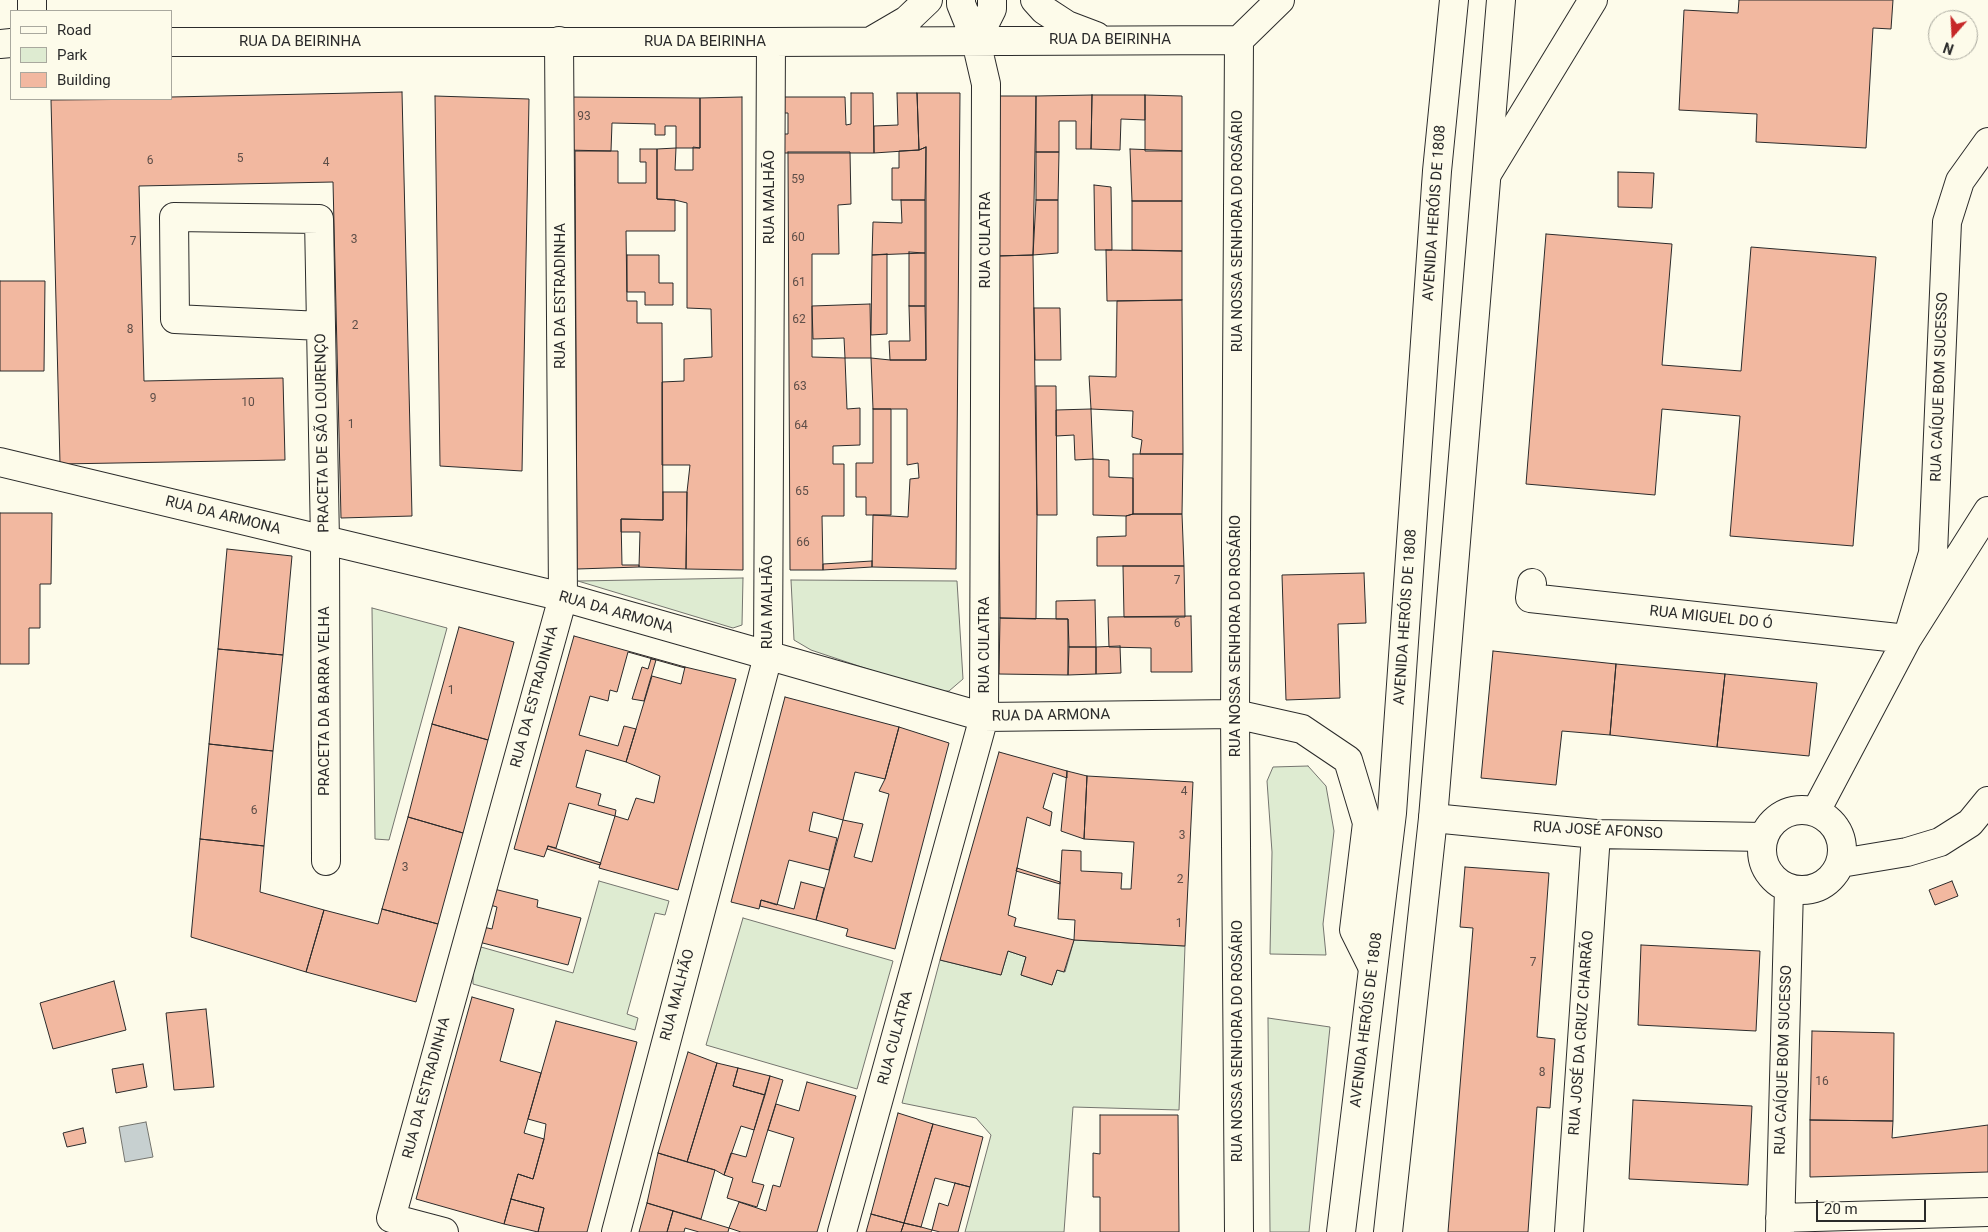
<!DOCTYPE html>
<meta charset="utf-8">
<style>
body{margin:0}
#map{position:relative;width:1988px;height:1232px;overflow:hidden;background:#fdfbea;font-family:Roboto,sans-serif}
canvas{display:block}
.legend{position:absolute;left:10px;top:10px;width:162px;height:90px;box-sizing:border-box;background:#fdfbea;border:1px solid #a9a89e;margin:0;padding:6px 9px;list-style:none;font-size:15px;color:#2b2b2b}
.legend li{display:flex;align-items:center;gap:10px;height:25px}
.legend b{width:25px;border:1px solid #a9a89e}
.north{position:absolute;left:1928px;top:10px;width:50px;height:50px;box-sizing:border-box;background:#fdfbea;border:1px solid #a9a89e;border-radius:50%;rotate:199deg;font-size:14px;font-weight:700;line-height:20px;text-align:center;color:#2b2b2b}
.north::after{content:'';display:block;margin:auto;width:18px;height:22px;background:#c62828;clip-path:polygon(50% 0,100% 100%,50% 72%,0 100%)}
.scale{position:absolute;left:1816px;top:1200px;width:110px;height:22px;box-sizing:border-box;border:2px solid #2b2b2b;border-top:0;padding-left:6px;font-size:15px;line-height:18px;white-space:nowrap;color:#2b2b2b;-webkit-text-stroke:4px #fdfbea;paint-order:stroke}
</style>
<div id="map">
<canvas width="1988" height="1232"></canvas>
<ul class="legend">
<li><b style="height:6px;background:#fdfbea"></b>Road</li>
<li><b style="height:14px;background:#deebd1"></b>Park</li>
<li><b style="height:14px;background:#f2b8a0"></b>Building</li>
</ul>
<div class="north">N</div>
<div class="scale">20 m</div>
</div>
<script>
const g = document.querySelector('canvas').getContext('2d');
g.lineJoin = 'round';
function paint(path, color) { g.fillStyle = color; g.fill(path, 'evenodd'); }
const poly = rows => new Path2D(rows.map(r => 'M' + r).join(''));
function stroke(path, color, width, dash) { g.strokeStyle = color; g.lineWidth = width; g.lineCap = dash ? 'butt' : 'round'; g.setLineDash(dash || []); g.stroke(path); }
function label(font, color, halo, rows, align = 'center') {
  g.font = font + ' Roboto,sans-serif'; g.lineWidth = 4; g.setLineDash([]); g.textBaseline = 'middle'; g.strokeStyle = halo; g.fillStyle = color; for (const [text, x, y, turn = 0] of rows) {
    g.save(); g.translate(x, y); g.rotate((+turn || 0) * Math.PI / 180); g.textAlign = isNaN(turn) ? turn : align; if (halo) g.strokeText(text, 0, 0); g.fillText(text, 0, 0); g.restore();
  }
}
const green = poly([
 [743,578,742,625,733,628,578,581,743,578],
 [791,580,957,581,963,679,949,691,936,692,811,650,794,640,791,580],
 [372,608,447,628,389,840,375,839,372,608],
 [1308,766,1326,786,1334,831,1323,924,1326,955,1270,954,1272,852,1267,781,1273,767,1308,766],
 [599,881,669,901,665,915,655,913,627,1014,638,1018,635,1030,473,984,473,974,481,947,573,973,599,881],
 [743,918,893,961,857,1089,706,1045,743,918],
 [1074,940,1185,946,1179,1110,1073,1107,1064,1232,965,1232,991,1135,976,1118,902,1103,940,960,1001,975,1008,951,1026,957,1021,975,1052,985,1057,970,1065,972,1074,940],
 [1268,1018,1330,1027,1309,1232,1270,1232,1268,1018]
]);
paint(green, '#deebd1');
stroke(green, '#74746e', 1);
const water = poly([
 [146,1122,153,1157,125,1162,119,1127,146,1122]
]);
paint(water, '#c7d0d0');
stroke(water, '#74746e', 1);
const building = poly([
 [1739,0,1893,0,1891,29,1873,28,1866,148,1756,142,1757,114,1679,110,1684,10,1738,13,1739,0],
 [402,92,412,516,341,518,333,182,139,186,144,381,283,378,285,460,60,464,51,100,171,99,171,97,402,92],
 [851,93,873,93,874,153,781,153,781,134,788,134,788,113,781,113,781,97,845,97,846,125,851,124,851,93],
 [897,93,917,93,919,150,874,153,874,126,898,125,897,93],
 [917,93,960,93,956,569,872,567,873,515,908,517,910,479,919,478,918,463,907,465,907,409,873,409,871,358,890,360,926,360,926,147,919,150,917,93],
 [1092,95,1145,95,1145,120,1121,119,1120,150,1091,149,1092,95],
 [1092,95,1091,149,1076,149,1076,121,1059,121,1059,152,1036,152,1036,96,1092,95],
 [1145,95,1182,96,1182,151,1145,151,1145,95],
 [435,96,529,99,522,471,440,466,435,96],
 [997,96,1036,96,1033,255,997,256,997,96],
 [566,97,700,98,700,148,676,148,676,126,665,126,665,135,655,135,655,124,612,123,611,151,566,150,566,97],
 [742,97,743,570,686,569,687,492,690,465,662,465,662,382,684,381,684,359,712,357,711,309,687,308,687,203,675,200,657,199,657,149,676,148,675,170,693,170,693,147,700,148,700,98,742,97],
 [926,147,925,200,892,200,892,168,899,168,899,151,919,150,926,147],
 [640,149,657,149,657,199,675,200,675,231,626,231,627,301,637,301,637,323,662,323,663,520,621,519,622,565,639,565,639,567,577,569,575,151,618,151,618,183,646,183,646,162,640,162,640,149],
 [1130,149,1182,151,1182,201,1132,201,1130,149],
 [788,152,850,152,851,204,838,205,839,254,812,254,812,357,845,358,847,409,860,408,860,445,833,446,833,464,844,464,844,516,822,516,823,570,790,570,788,152],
 [1036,152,1059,152,1058,200,1036,200,1036,152],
 [1618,172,1654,173,1652,208,1618,207,1618,172],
 [1094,185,1111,187,1112,250,1095,250,1094,185],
 [901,200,925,200,925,253,872,255,873,222,902,223,901,200],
 [1036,200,1058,200,1058,253,1033,255,1036,200],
 [1132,201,1182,201,1182,251,1132,250,1132,201],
 [1546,234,1672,244,1662,365,1741,371,1751,247,1876,257,1853,546,1730,536,1740,416,1662,409,1655,495,1526,484,1546,234],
 [1106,250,1182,251,1182,300,1107,301,1106,250],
 [909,252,925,253,925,306,909,306,909,252],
 [887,254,887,334,871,335,872,255,887,254],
 [627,255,659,255,659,283,673,283,673,305,645,305,645,292,627,292,627,255],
 [1033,255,1037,515,1036,619,1000,618,997,256,1033,255],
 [0,281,45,281,44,371,0,371,0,281],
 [1182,300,1183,454,1140,454,1142,440,1132,437,1133,411,1091,409,1089,376,1116,377,1117,301,1182,300],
 [870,304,871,358,845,358,844,338,813,339,812,306,870,304],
 [909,306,925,306,926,360,890,360,889,341,910,341,909,306],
 [1034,308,1060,308,1061,360,1035,360,1034,308],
 [1036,386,1056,386,1057,515,1037,515,1036,386],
 [873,409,891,409,891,515,866,515,866,497,856,497,856,463,873,463,873,409],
 [1091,409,1093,459,1075,460,1074,435,1056,436,1056,410,1091,409],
 [1133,454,1183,454,1182,514,1133,514,1133,454],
 [1093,459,1109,460,1109,477,1133,478,1133,514,1126,516,1093,515,1093,459],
 [663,492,687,492,686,569,639,567,640,532,621,532,621,519,663,520,663,492],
 [0,513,52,513,51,584,40,584,40,628,29,628,29,664,0,664,0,513],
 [1133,514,1182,514,1184,566,1097,566,1097,537,1126,536,1126,516,1133,514],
 [227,549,292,556,283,655,218,649,227,549],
 [872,561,872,567,823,570,823,564,872,561],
 [1123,566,1184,566,1185,617,1124,617,1123,566],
 [1364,573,1366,623,1338,624,1340,698,1286,700,1282,575,1364,573],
 [1095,600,1096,647,1069,647,1068,619,1056,619,1056,601,1095,600],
 [1191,616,1192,672,1151,672,1151,648,1109,647,1108,617,1191,616],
 [1000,618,1068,619,1068,675,999,674,1000,618],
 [459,627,514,642,488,740,432,724,459,627],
 [574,636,685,667,685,668,628,652,617,692,610,690,608,701,590,696,579,735,618,746,624,726,636,729,626,762,586,750,576,787,601,794,598,805,616,810,615,816,569,803,556,848,548,846,544,857,514,849,574,636],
 [1120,646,1121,673,1096,674,1096,647,1120,646],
 [1069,647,1096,647,1096,674,1068,675,1069,647],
 [218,649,283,655,273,751,209,744,218,649],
 [1493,651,1616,664,1610,735,1562,731,1556,785,1481,778,1493,651],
 [651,659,656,660,644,701,632,699,642,667,648,669,651,659],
 [1616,664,1725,674,1717,747,1610,735,1616,664],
 [685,667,736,679,678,890,599,868,615,816,628,820,636,798,654,803,660,776,626,762,652,676,681,684,685,667],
 [1725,674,1817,683,1809,756,1717,747,1725,674],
 [785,697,899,727,885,779,855,772,843,820,813,812,809,831,837,838,829,870,789,860,777,905,761,900,759,909,731,902,785,697],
 [432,724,488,740,463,833,408,817,432,724],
 [899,727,949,743,895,949,846,936,848,929,816,920,843,820,863,824,854,857,872,862,889,794,879,791,885,779,899,727],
 [209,744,273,751,264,846,200,839,209,744],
 [999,752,1067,771,1067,778,1053,773,1043,808,1052,812,1050,826,1027,817,1008,915,1016,918,1014,926,1074,940,1064,972,1057,970,1052,985,1021,975,1026,957,1008,951,1001,975,940,960,999,752],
 [1067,771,1087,776,1084,839,1061,831,1067,771],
 [1087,776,1193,782,1185,946,1074,940,1075,920,1058,919,1062,850,1081,851,1081,871,1122,873,1121,889,1131,889,1134,842,1084,839,1087,776],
 [408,817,463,833,438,924,382,909,408,817],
 [200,839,264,846,260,892,324,910,306,972,191,937,200,839],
 [548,846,601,863,600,865,547,849,548,846],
 [1465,867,1549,873,1537,1037,1555,1039,1550,1108,1537,1107,1528,1232,1448,1232,1473,928,1460,927,1465,867],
 [1017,868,1060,882,1060,884,1016,871,1017,868],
 [1952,881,1958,896,1935,905,1929,890,1952,881],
 [801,882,824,888,816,920,760,906,761,900,794,909,801,882],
 [494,889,538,900,537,907,581,918,568,965,475,941,479,926,492,929,497,907,490,905,494,889],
 [382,909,438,924,416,1002,306,972,324,910,378,924,382,909],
 [1641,945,1760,951,1756,1031,1638,1025,1641,945],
 [114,981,126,1030,53,1049,40,1003,114,981],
 [472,997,514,1009,500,1061,541,1073,524,1133,544,1139,533,1179,518,1174,504,1224,416,1199,472,997],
 [206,1009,214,1087,174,1090,166,1013,206,1009],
 [556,1021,637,1042,587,1232,538,1232,544,1208,511,1199,518,1174,533,1179,544,1139,546,1124,528,1119,556,1021],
 [1812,1031,1894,1033,1893,1121,1810,1120,1812,1031],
 [688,1052,717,1063,687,1162,658,1153,688,1052],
 [717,1063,738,1068,733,1086,765,1095,754,1130,741,1126,724,1175,715,1170,687,1162,717,1063],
 [143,1064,147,1087,116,1093,112,1069,143,1064],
 [738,1068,770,1076,765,1095,733,1086,738,1068],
 [770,1076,783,1080,752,1182,764,1185,757,1207,727,1198,733,1178,724,1175,731,1153,746,1157,770,1076],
 [807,1082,856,1096,817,1232,741,1232,729,1228,739,1202,766,1211,773,1185,780,1187,794,1138,768,1130,776,1104,799,1111,807,1082],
 [1633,1100,1752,1106,1748,1185,1629,1179,1633,1100],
 [898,1113,933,1124,904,1223,871,1214,898,1113],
 [1100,1115,1178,1115,1179,1232,1100,1232,1100,1197,1093,1197,1093,1153,1100,1154,1100,1115],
 [1810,1120,1893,1121,1892,1138,1988,1125,1988,1172,1810,1177,1810,1120],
 [933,1124,983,1137,970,1187,935,1178,921,1227,904,1223,933,1124],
 [83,1128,86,1143,67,1147,63,1133,83,1128],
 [658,1153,715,1170,701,1219,647,1203,658,1153],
 [955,1183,970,1187,958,1232,940,1232,932,1230,939,1203,948,1206,955,1183],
 [511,1199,544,1208,538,1232,504,1224,511,1199],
 [647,1203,673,1211,667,1232,639,1232,647,1203],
 [673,1211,729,1228,728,1232,699,1232,685,1228,684,1232,667,1232,673,1211],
 [871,1214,904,1223,901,1232,866,1232,871,1214],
 [904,1223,921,1227,932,1230,931,1232,901,1232,904,1223]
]);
paint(building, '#f2b8a0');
stroke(building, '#2b2b2b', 1);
const minor = poly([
 [32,0,32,11],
 [1035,0,1044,10,1067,25,1096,36],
 [1239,40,1235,714,1239,1232],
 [1239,40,1280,0],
 [871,41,907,20,928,0],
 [976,41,992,9,992,0],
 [171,42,771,42,1239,40],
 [0,44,11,43],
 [1487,174,1593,0],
 [321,326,175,319,174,217,319,219,321,326,325,541,326,861],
 [0,462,563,597,984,717,1235,714,1302,729,1348,760,1367,823,1354,930,1373,968],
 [1532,583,1530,598,1907,639],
 [1907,639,1933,553,1947,222,1960,181,1988,142],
 '1762 850a40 40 0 1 1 80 0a40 40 0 1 1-80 0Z',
 [1816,811,1907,639,1988,511],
 [1433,818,1596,834,1764,837],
 [1841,863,1907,852,1940,842,1970,823,1988,801],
 [1780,1218,1988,1212],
 [444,1232,391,1218,563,597,559,41],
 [616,1232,768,656,771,42],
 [842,1232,984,717,986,84,976,41,961,4,961,0],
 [1569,1232,1596,834],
 [1780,1232,1789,888]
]);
const major = poly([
 [1341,1232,1392,813,1437,171,1454,0],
 [1388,1232,1433,818,1501,0]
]);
stroke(minor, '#2b2b2b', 30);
stroke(major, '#2b2b2b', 30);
stroke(minor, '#fdfbea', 28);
stroke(major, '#fdfbea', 28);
label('12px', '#5d4e48', null, [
 ["93",584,117],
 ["5",240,159],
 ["6",150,161],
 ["4",326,163],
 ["59",798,180],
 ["60",798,238],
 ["3",354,240],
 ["7",133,242],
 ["61",799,283],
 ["62",799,320],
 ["2",355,326],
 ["8",130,330],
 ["63",800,387],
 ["9",153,399],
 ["10",248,403],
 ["1",351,425],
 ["64",801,426],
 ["65",802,492],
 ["66",803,543],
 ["7",1177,581],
 ["6",1177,624],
 ["1",451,691],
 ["4",1184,792],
 ["6",254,811],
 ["3",1182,836],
 ["3",405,868],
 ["2",1180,880],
 ["1",1179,924],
 ["7",1533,963],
 ["8",1542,1073],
 ["16",1822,1082]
]);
label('15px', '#2b2b2b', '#fdfbea', [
 ["RUA DA BEIRINHA",1110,40],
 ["RUA DA BEIRINHA",300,42],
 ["RUA DA BEIRINHA",705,42],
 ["RUA MALHÃO",770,197,-90],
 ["AVENIDA HERÓIS DE 1808",1435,213,-86],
 ["RUA NOSSA SENHORA DO ROSÁRIO",1238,231,-90],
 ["RUA CULATRA",986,240,-90],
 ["RUA DA ESTRADINHA",561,296,-90],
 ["RUA CAÍQUE BOM SUCESSO",1940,387,-88],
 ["PRACETA DE SÃO LOURENÇO",323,433,-91],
 ["RUA DA ARMONA",223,516,14],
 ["RUA MALHÃO",768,602,-90],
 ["RUA DA ARMONA",616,613,16],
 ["AVENIDA HERÓIS DE 1808",1406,617,-86],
 ["RUA MIGUEL DO Ó",1711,618,6],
 ["RUA NOSSA SENHORA DO ROSÁRIO",1236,636,-90],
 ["RUA CULATRA",985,645,-90],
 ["RUA DA ESTRADINHA",535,697,-75],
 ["PRACETA DA BARRA VELHA",325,701,-90],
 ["RUA DA ARMONA",1051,716,-1],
 ["RUA JOSÉ AFONSO",1598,831,3],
 ["RUA MALHÃO",678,995,-75],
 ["AVENIDA HERÓIS DE 1808",1367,1020,-83],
 ["RUA JOSÉ DA CRUZ CHARRÃO",1582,1033,-86],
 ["RUA CULATRA",896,1038,-75],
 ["RUA NOSSA SENHORA DO ROSÁRIO",1238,1041,-90],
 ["RUA CAÍQUE BOM SUCESSO",1784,1060,-88],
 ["RUA DA ESTRADINHA",427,1088,-75]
]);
</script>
